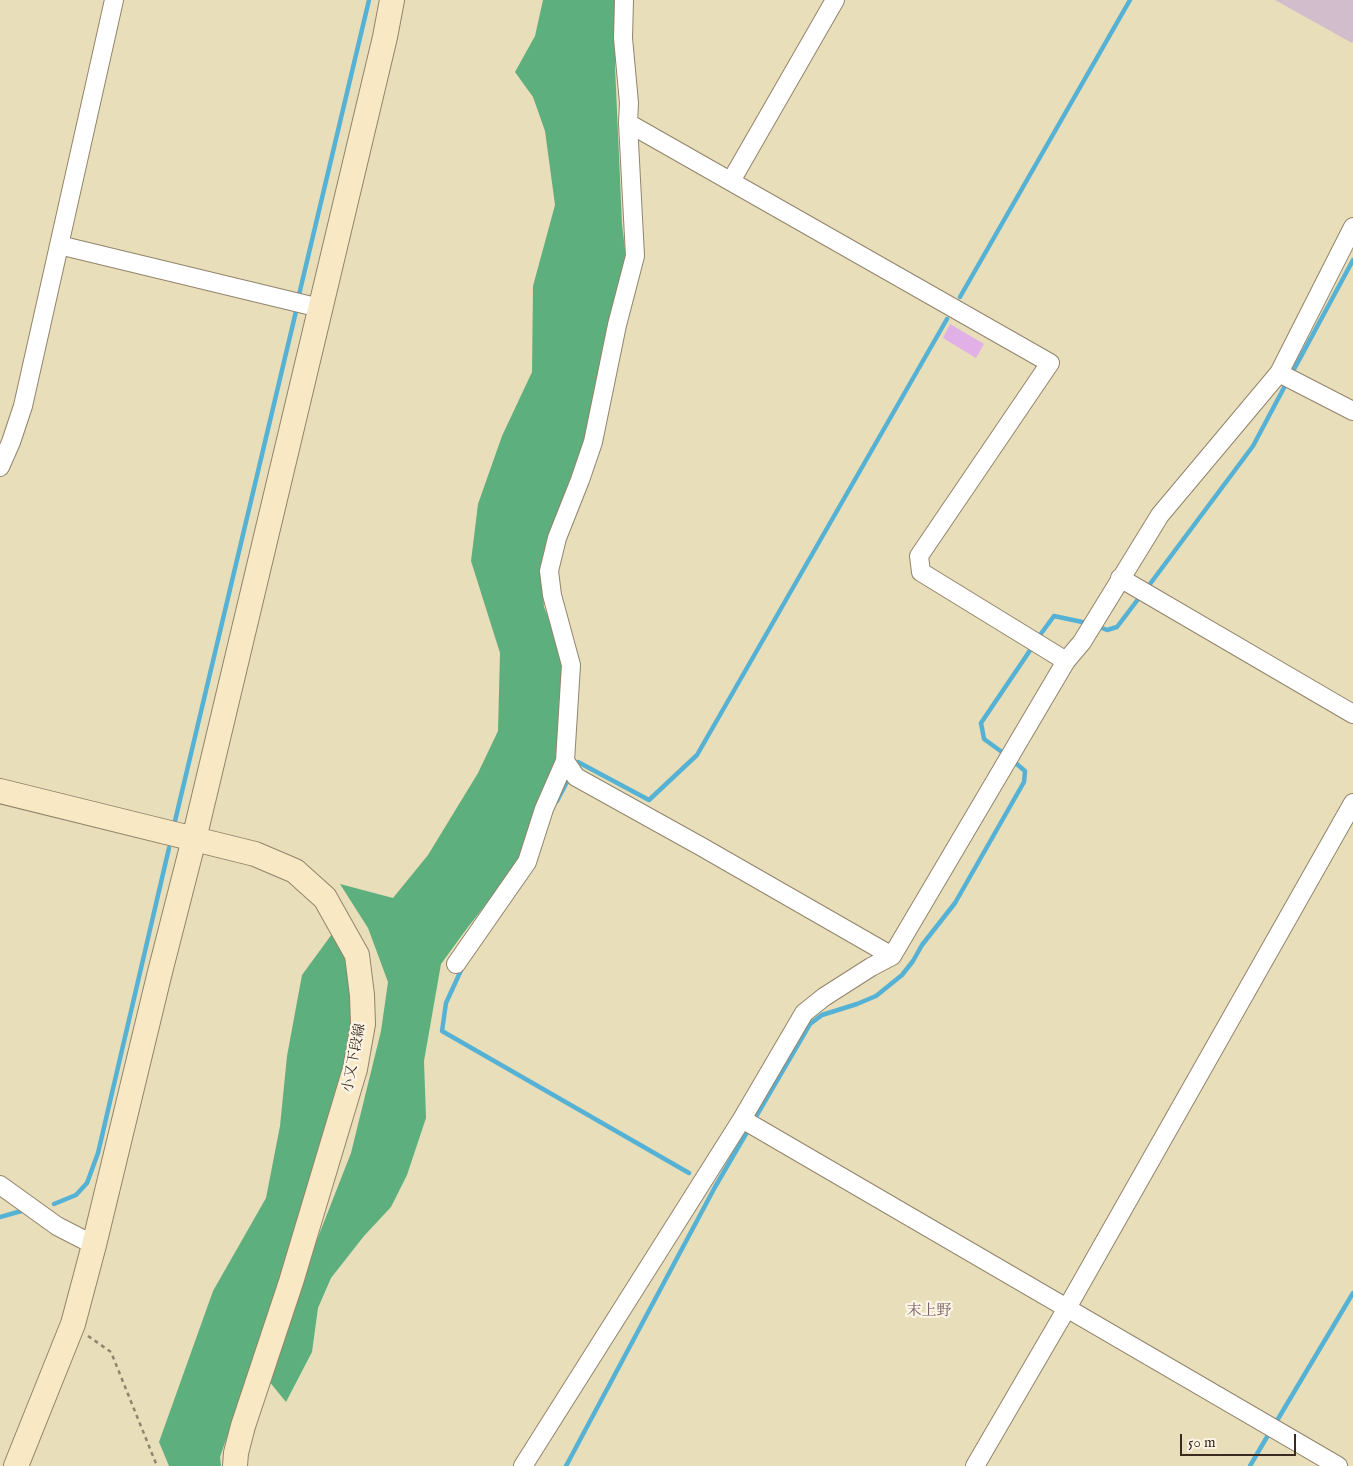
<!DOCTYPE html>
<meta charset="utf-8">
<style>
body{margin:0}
#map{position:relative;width:1353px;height:1466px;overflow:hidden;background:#e8deba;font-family:"IM FELL English",serif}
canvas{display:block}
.scale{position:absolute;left:1180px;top:1434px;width:116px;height:22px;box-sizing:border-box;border:2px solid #3b2a1e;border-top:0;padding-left:6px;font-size:15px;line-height:18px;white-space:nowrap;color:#3b2a1e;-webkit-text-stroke:4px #fcf5e5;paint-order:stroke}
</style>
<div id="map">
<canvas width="1353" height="1466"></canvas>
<div class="scale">50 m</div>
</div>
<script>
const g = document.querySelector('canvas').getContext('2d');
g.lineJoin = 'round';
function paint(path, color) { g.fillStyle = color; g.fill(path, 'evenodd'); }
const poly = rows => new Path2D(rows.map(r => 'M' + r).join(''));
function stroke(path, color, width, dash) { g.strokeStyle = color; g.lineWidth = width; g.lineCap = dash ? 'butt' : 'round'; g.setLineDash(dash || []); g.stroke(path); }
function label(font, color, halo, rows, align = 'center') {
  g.font = font + ' "IM FELL English","Noto Serif JP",serif'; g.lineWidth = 4.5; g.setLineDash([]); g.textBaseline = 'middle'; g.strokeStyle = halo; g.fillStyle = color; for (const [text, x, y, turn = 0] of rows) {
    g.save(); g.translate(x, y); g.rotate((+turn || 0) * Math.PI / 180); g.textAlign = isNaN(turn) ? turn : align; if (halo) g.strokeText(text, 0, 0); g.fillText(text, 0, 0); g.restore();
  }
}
paint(poly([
 [1275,0,1353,0,1353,42,1352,43]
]), '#d1bdcc');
paint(poly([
 [543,0,618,0,615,66,622,224,626,258,606,331,598,396,585,448,541,568,544,607,562,651,560,722,555,767,520,861,468,927,441,964,424,1061,426,1118,407,1175,391,1207,364,1236,331,1278,318,1308,312,1352,286,1402,264,1375,351,1153,381,1031,388,982,368,928,340,884,393,898,428,855,478,773,498,731,500,653,471,561,478,504,502,436,532,372,533,286,555,205,545,131,533,97,515,72,535,36],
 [332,934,351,965,354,1002,347,1060,306,1217,256,1353,220,1457,221,1466,169,1466,159,1442,213,1291,266,1198,280,1126,287,1056,302,975]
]), '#5db07d');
stroke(poly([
 [960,297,1130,0],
 [298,299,369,0],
 [1291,375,1353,260],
 [1147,588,1253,446,1287,382],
 [1097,626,1107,630,1117,627,1142,594],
 [1037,639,1054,616,1087,623],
 [1006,755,984,739,981,723,1033,646],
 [578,762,649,800,697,755,947,319],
 [557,801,569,778],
 [175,821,297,307],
 [463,966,446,1003,442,1031,689,1173],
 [754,1120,810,1024,822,1015,857,1004,876,996,902,975,913,961,922,945,955,903,1024,782,1025,771,1012,760],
 [54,1204,76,1195,87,1183,98,1153,169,848],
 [0,1217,25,1210],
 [1275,1424,1353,1293],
 [566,1466,715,1187,750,1127],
 [1250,1466,1271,1430]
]), '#56b2d4', 4.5);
paint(poly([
 [950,324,984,344,976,358,943,338]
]), '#e0b0e7');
const street = poly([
 [624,0,623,38,629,103,628,123,1050,363,919,556,921,572,1066,661],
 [628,123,635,256,617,325,593,442,580,480,557,538,549,571,552,595,571,665,565,761,576,777,702,847,892,956],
 [731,181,835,0],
 [59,245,320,308],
 [1279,373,1353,411],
 [0,467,11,442,23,406,114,0],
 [1120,578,1353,714],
 [456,964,527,862,544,809,565,761],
 [742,1119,1338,1466],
 [0,1185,57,1226,94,1245],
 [523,1466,742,1119,804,1013,824,997,871,967,892,956,1066,661,1082,642,1160,515,1279,373,1353,227],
 [975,1466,1067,1308,1353,803]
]);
const secondary = poly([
 [0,791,255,854,295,871,325,898,357,955,362,995,363,1024,355,1069,291,1282,243,1426,236,1453,235,1466],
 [16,1466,73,1324,94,1245,159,976,194,839,385,37,392,0]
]);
stroke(street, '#92846c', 20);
stroke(secondary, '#92846c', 26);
stroke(poly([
 [88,1336,111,1352,157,1466]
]), '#92846c', 2.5, [4, 4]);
stroke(street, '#fff', 18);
stroke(secondary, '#f8e8c3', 24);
label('14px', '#3b2a1e', '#fcf5e5', [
 ["小又下段線",355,1058,-79]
]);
label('15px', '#755964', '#fcf5e5', [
 ["末上野",929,1312]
]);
</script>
